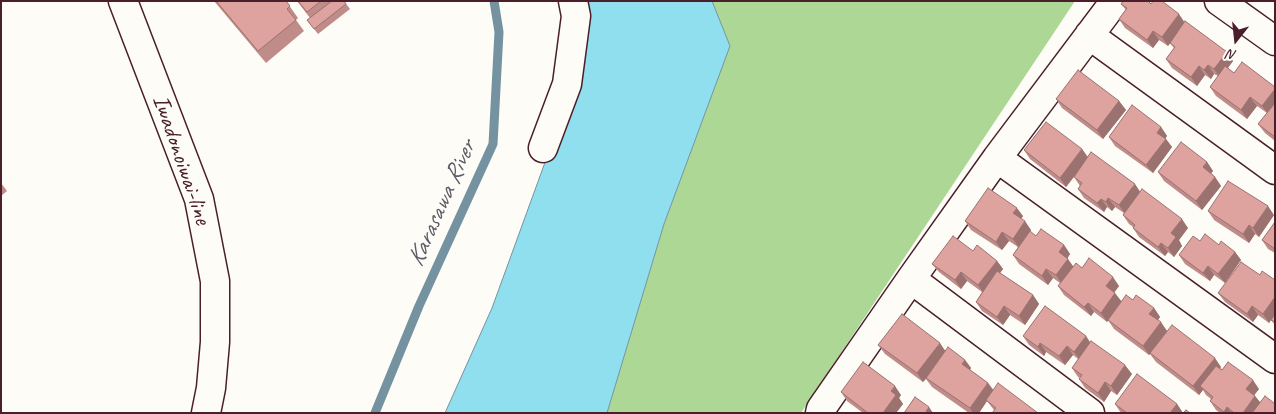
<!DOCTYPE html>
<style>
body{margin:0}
#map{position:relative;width:1276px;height:414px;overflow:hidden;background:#fdfcf7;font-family:Caveat,sans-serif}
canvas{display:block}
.frame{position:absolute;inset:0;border:2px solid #4a1f2b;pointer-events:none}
.north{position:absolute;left:1211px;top:15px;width:50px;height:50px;-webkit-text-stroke:4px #fdfcf7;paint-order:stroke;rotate:196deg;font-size:14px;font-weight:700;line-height:20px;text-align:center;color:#4a1f2b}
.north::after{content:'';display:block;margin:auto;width:18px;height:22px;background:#4a1f2b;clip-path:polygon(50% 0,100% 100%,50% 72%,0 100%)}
</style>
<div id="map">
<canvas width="1276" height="414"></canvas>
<div class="frame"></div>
<div class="north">N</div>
</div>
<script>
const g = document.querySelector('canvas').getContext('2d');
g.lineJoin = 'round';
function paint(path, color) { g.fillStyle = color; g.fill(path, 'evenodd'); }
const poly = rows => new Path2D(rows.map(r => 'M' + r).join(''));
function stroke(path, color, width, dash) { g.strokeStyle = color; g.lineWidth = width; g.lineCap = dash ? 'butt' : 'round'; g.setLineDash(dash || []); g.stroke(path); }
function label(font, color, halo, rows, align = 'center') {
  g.font = font + ' Caveat,sans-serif'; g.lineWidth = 5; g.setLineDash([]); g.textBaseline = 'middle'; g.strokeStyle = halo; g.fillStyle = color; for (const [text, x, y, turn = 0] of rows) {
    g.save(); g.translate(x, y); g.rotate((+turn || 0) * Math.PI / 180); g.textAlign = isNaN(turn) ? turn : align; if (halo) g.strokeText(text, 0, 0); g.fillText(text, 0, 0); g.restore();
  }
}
paint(poly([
 [712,1,1075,1,801,413,607,413,664,224,730,46]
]), '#add795');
const water = poly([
 [581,1,712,1,730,46,664,224,607,413,445,413,492,308,575,80,581,1]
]);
paint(water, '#90dfee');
stroke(water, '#7492a0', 1);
stroke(poly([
 [375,413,419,306,493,144,499,32,494,1]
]), '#7492a0', 9);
const minor = poly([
 [1089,35,1275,170],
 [543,148,567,84,576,16,573,1],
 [997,158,1275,359],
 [911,279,1090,413],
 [820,413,821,409,911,279,997,158,1115,1]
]);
const tertiary = poly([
 [1219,1,1275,41]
]);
const secondary = poly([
 [123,1,199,199,215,281,215,342,211,388,206,413]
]);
stroke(minor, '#4a1f2b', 31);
stroke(tertiary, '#4a1f2b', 31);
stroke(secondary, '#4a1f2b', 31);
stroke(minor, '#fdfcf7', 28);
stroke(tertiary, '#fdfcf7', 28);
stroke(secondary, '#fdfcf7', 28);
paint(poly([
 [214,1,286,1,298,18,296,20,304,31,266,63],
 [297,1,344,1,350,9,318,34,307,20,310,18],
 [1121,4,1151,4,1184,22,1233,61,1228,68,1234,73,1275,87,1275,141,1265,133,1258,124,1267,113,1257,106,1247,119,1216,96,1210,87,1218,76,1214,74,1211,79,1205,75,1197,86,1172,68,1166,59,1174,48,1170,43,1168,46,1159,40,1153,48,1125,28,1119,19,1126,10],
 [1056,99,1119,101,1126,110,1103,139,1062,108],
 [1161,127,1167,136,1165,138,1172,147,1153,173,1115,146,1109,137],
 [1082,149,1088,157,1140,192,1188,228,1179,240,1182,246,1174,257,1168,252,1165,256,1139,237,1133,228,1133,227,1129,224,1123,215,1124,213,1115,207,1112,211,1107,207,1104,212,1084,198,1078,189,1080,186,1074,177,1066,187,1030,159,1024,150],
 [1207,162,1213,171,1211,173,1215,177,1221,186,1202,210,1164,181,1158,172],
 [1,183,7,191,1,196],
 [1208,211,1274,215,1259,237,1255,234,1249,243,1214,220],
 [1023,216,1021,219,1031,230,1030,232,1036,236,1064,245,1070,254,1067,258,1073,266,1082,268,1119,286,1114,293,1121,302,1133,300,1154,308,1160,317,1158,320,1167,331,1221,367,1220,368,1259,389,1254,395,1260,402,1275,413,1220,413,1216,410,1210,401,1211,399,1206,395,1203,390,1199,395,1156,362,1150,354,1149,355,1114,329,1108,320,1107,322,1094,312,1091,316,1064,295,1058,286,1060,283,1053,278,1048,285,1019,264,1013,255,1018,247,1009,241,1002,250,971,230,965,221],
 [1275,222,1275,253,1268,249,1262,240],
 [1200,241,1219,245,1235,252,1241,260,1225,283,1214,275,1210,281,1185,264,1179,255],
 [973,251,997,261,1003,269,1000,273,1033,295,1039,304,1025,325,1010,315,1003,325,982,311,976,302,982,292,967,281,961,289,939,272,932,264],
 [1260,275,1275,280,1275,325,1271,320,1269,323,1258,315,1253,322,1225,302,1218,293],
 [1023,336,1090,342,1132,374,1117,395,1111,391,1104,402,1085,388,1079,379,1080,378,1078,377,1072,368,1078,359,1073,355,1065,365,1046,352,1044,356,1029,345],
 [878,345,945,350,965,360,971,368,970,370,988,383,993,390,1038,413,994,410,987,401,979,413,969,413,932,387,926,379,923,382,885,354],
 [841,392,901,395,899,398,903,404,896,413,863,413,847,401],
 [1115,404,1177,404,1183,413,1121,413]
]), '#bf8c89');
paint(poly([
 [1179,14,1185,23,1168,46,1162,37],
 [1153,31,1159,40,1153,48,1147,40],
 [1227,52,1233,61,1220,78,1214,69],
 [1208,65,1214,74,1211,79,1204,70],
 [1199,66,1205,75,1197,86,1191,77],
 [1275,89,1275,106,1268,114,1262,106],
 [1250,97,1257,106,1247,119,1241,110],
 [1119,101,1126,110,1103,139,1097,130],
 [1161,127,1167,136,1163,142,1157,133],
 [1166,139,1172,147,1153,173,1146,165],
 [1082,149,1088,158,1066,187,1060,178],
 [1207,162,1213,171,1209,176,1203,167],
 [1215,177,1221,186,1202,210,1196,201],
 [1135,184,1141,193,1125,214,1119,205],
 [1108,198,1115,207,1112,211,1106,202],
 [1101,199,1107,207,1104,212,1097,203],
 [1268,206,1274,215,1259,237,1253,228],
 [1017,208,1023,216,1019,222,1013,213],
 [1182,219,1188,228,1179,240,1182,246,1174,257,1168,248,1171,233],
 [1025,221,1031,230,1019,248,1013,239],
 [1249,225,1255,234,1249,243,1243,234],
 [1002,232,1009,241,1002,250,996,242],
 [1161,243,1168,252,1165,256,1158,247],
 [1064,245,1070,254,1066,261,1059,252],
 [1235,252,1241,260,1225,283,1218,274],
 [1068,259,1074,268,1062,284,1056,275],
 [997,261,1003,269,984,294,978,285],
 [1208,266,1214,275,1210,281,1203,273],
 [1046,269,1053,278,1048,285,1042,276],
 [961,272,967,281,961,289,955,280],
 [1113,277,1119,286,1112,295,1106,286],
 [1115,293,1122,302,1107,322,1101,313],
 [1033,295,1039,304,1025,325,1019,316],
 [1275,297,1275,314,1269,323,1263,314],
 [1088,303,1094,312,1091,316,1084,307],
 [1004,306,1010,315,1003,325,997,317],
 [1252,306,1258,315,1253,322,1247,314],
 [1154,308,1160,317,1156,323,1149,314],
 [1161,322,1167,331,1149,355,1143,346],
 [1086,336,1092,345,1081,361,1074,352],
 [940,343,946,352,923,382,917,373],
 [1040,343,1046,352,1044,356,1038,347],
 [1067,346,1073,355,1065,365,1059,356],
 [1215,358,1221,367,1204,389,1200,386,1203,390,1199,395,1193,386],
 [965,360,971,368,968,373,962,364],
 [1125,365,1132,374,1117,395,1111,386],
 [1253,380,1259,389,1252,398,1246,389],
 [1105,382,1111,391,1104,402,1098,393],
 [988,383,994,391,986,400,987,401,979,413,973,413,970,408],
 [895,386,901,395,899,398,903,404,896,413,883,413,891,391],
 [1255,396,1262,405,1256,413,1243,413],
 [1177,404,1183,413,1170,413],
 [929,407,933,413,928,413,926,411],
 [1227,407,1231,413,1224,413,1224,412]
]), '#9b726f');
const building = poly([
 [216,1,286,1,290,6,287,9,296,20,258,51,216,1],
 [298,1,321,1,307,12,298,1],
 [332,1,344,1,346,4,314,29,307,20,332,1],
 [1123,1,1148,1,1151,4,1153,1,1162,1,1179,14,1162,37,1153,31,1147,40,1119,19,1127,8,1121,4,1123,1],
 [1185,21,1227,52,1214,69,1208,65,1204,70,1199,66,1191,77,1166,59,1175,47,1170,43,1185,21],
 [1242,62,1275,87,1275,89,1262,106,1250,97,1241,110,1210,87,1225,66,1234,73,1242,62],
 [1078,70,1119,101,1097,130,1056,99,1078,70],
 [1275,103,1275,137,1258,124,1275,103],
 [1132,105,1161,127,1157,133,1166,139,1146,165,1109,137,1132,105],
 [1046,122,1082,149,1060,178,1024,150,1046,122],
 [1181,142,1207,162,1203,167,1215,177,1196,201,1158,172,1181,142],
 [1091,152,1135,184,1119,205,1108,198,1106,202,1101,199,1097,203,1078,189,1082,183,1074,177,1091,152],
 [1228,181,1268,206,1253,228,1249,225,1243,234,1208,211,1228,181],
 [988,188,1017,208,1013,213,1025,221,1013,239,1002,232,996,242,965,221,988,188],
 [1142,189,1182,219,1171,233,1176,237,1168,248,1161,243,1158,247,1133,228,1135,225,1123,215,1142,189],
 [1275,222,1275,249,1262,240,1275,222],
 [1041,229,1064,245,1059,252,1068,259,1056,275,1046,269,1042,276,1013,255,1030,231,1036,236,1041,229],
 [1205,234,1219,245,1221,241,1235,252,1218,274,1208,266,1203,273,1179,255,1193,236,1200,241,1205,234],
 [953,236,973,251,977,245,997,261,978,285,961,272,955,280,932,264,953,236],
 [1089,258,1113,277,1106,286,1115,293,1101,313,1088,303,1084,307,1058,286,1076,263,1082,268,1089,258],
 [1241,262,1260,275,1262,271,1275,280,1275,297,1263,314,1252,306,1247,314,1218,293,1241,262],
 [997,271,1033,295,1019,316,1004,306,997,317,976,302,997,271],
 [1126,295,1133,300,1136,295,1154,308,1149,314,1161,322,1143,346,1108,320,1126,295],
 [1045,306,1086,336,1074,352,1067,346,1059,356,1040,343,1038,347,1023,336,1045,306],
 [902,314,940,343,917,373,878,345,902,314],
 [1275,314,1275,322,1271,320,1275,314],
 [1172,325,1215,358,1193,386,1150,353,1172,325],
 [1091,341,1125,365,1111,386,1105,382,1098,393,1079,379,1082,375,1072,368,1091,341],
 [948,347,965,360,962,364,988,383,970,408,926,378,948,347],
 [863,362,895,386,891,391,896,395,883,413,868,413,841,392,863,362],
 [1228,362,1253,380,1246,389,1255,396,1243,413,1234,413,1227,407,1224,412,1210,401,1213,397,1200,386,1216,366,1222,370,1228,362],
 [1137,374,1177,404,1170,413,1127,413,1115,404,1137,374],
 [998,383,1038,413,992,413,996,408,986,400,998,383],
 [1265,396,1274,403,1275,402,1275,413,1252,413,1265,396],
 [915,397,929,407,926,411,929,413,904,413,915,397],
 [1186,410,1190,413,1183,413,1186,410]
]);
paint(building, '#dea39f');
stroke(building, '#9b726f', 1);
label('24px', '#4a1f2b', '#fdfcf7', [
 ["Iwadonoiwai-line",181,160,71]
]);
label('italic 25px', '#5f5966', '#fdfcf7', [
 ["Karasawa River",442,204,-66]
]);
</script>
